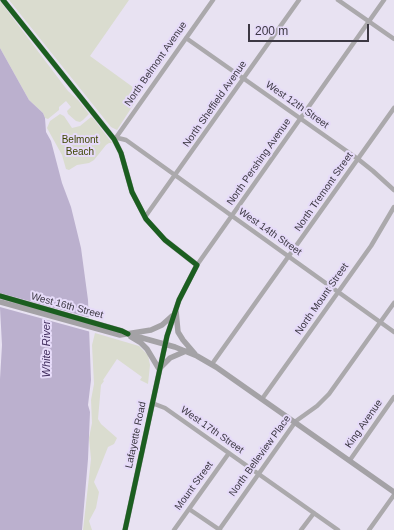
<!DOCTYPE html>
<style>
body{margin:0}
#map{position:relative;width:394px;height:530px;overflow:hidden;background:#e8e2f2;font-family:Arial,sans-serif}
canvas{display:block}
.scale{position:absolute;left:248px;top:24px;width:121px;height:18px;box-sizing:border-box;border:2px solid #3c3843;border-top:0;padding-left:5px;font-size:12px;line-height:14px;white-space:nowrap;color:#3c3843;-webkit-text-stroke:3px #e6dbf9;paint-order:stroke}
</style>
<div id="map">
<canvas width="394" height="530"></canvas>
<div class="scale">200 m</div>
</div>
<script>
const g = document.querySelector('canvas').getContext('2d');
g.lineJoin = 'round';
function paint(path, color) { g.fillStyle = color; g.fill(path, 'evenodd'); }
const poly = rows => new Path2D(rows.map(r => 'M' + r).join(''));
function stroke(path, color, width, dash) { g.strokeStyle = color; g.lineWidth = width; g.lineCap = dash ? 'butt' : 'round'; g.setLineDash(dash || []); g.stroke(path); }
function label(font, color, halo, rows, align = 'center') {
  g.font = font + ' Arial,sans-serif'; g.lineWidth = 4; g.setLineDash([]); g.textBaseline = 'middle'; g.strokeStyle = halo; g.fillStyle = color; for (const [text, x, y, turn = 0] of rows) {
    g.save(); g.translate(x, y); g.rotate((+turn || 0) * Math.PI / 180); g.textAlign = isNaN(turn) ? turn : align; if (halo) g.strokeText(text, 0, 0); g.fillText(text, 0, 0); g.restore();
  }
}
paint(poly([
 [9,0,129,0,90,56,141,93,117,130,111,127],
 [0,1,68,91,78,100,89,114,83,120,80,122,76,121,68,114,67,111,71,107,66,101,59,107,59,110,48,119,45,118,43,113,29,100,0,48],
 [60,114,64,116,72,128,80,126,91,117,93,118,112,143,109,143,106,145,94,160,89,163,77,165,69,170,66,169,62,155,47,128,50,121],
 [95,333,139,346,148,355,150,365,148,384,140,380,142,377,117,359,103,380,104,381,101,385,98,419,101,424,117,438,114,444,108,447,94,482,99,492,96,508,89,521,92,530,83,530,91,459,89,438,92,423,91,400,94,384,92,345]
]), '#dadccf');
paint(poly([
 [0,48,29,100,43,113,45,118,46,132,51,141,62,183,71,207,81,248,88,300,91,380,88,405,90,412,88,459,82,530,0,530,0,379,2,345,0,308]
]), '#bbb0ce');
paint(poly([
 [0,293,91,318,91,332,0,307]
]), '#e8e2f2');
stroke(poly([
 [338,0,394,39],
 [186,38,358,159,373,171,394,190],
 [114,139,118,138,126,140,394,332],
 [115,139,213,0],
 [145,217,299,0],
 [197,265,384,0],
 [212,364,394,108],
 [262,399,371,246,394,207],
 [152,403,165,408,338,530],
 [350,460,394,397],
 [189,509,220,530],
 [174,530,229,453],
 [219,530,296,421,317,406,329,394,394,303],
 [301,530,314,513],
 [369,530,394,495]
]), '#aba9ac', 4.5);
stroke(poly([
 [3,0,114,139,121,153,132,192,146,219,165,240,197,265,179,300,167,336,125,530],
 [0,296,122,331,128,334,175,347,197,356,216,367,394,492],
 [0,302,120,335,151,330,162,325,172,316],
 [176,311,178,332,183,340,195,354],
 [131,337,141,343,147,349,159,369],
 [159,369,170,358,186,351]
]), '#a4a2a6', 5.5);
stroke(poly([
 [3,0,114,139,121,153,132,192,146,219,165,240,197,265,179,300,167,336,125,530],
 [0,296,122,331,128,334]
]), '#1b5e20', 5);
label('10px', '#3c3843', '#e6dbf9', [
 ["North Belmont Avenue",156,64,-55],
 ["North Sheffield Avenue",215,104,-55],
 ["West 12th Street",297,105,35],
 ["North Pershing Avenue",259,162,-55],
 ["North Tremont Street",324,192,-55],
 ["West 14th Street",270,232,35],
 ["North Mount Street",322,299,-55],
 ["West 16th Street",67,306,15],
 ["King Avenue",364,424,-55],
 ["West 17th Street",212,430,35],
 ["Lafayette Road",136,435,-78],
 ["North Belleview Place",260,456,-54],
 ["Mount Street",194,486,-54]
]);
label('10px', '#3d4501', '#e6dbf9', [
 ["Belmont",80,140],
 ["Beach",80,152]
]);
label('italic 11px', '#432f60', '#e6dbf9', [
 ["White River",47,349,-90]
]);
</script>
